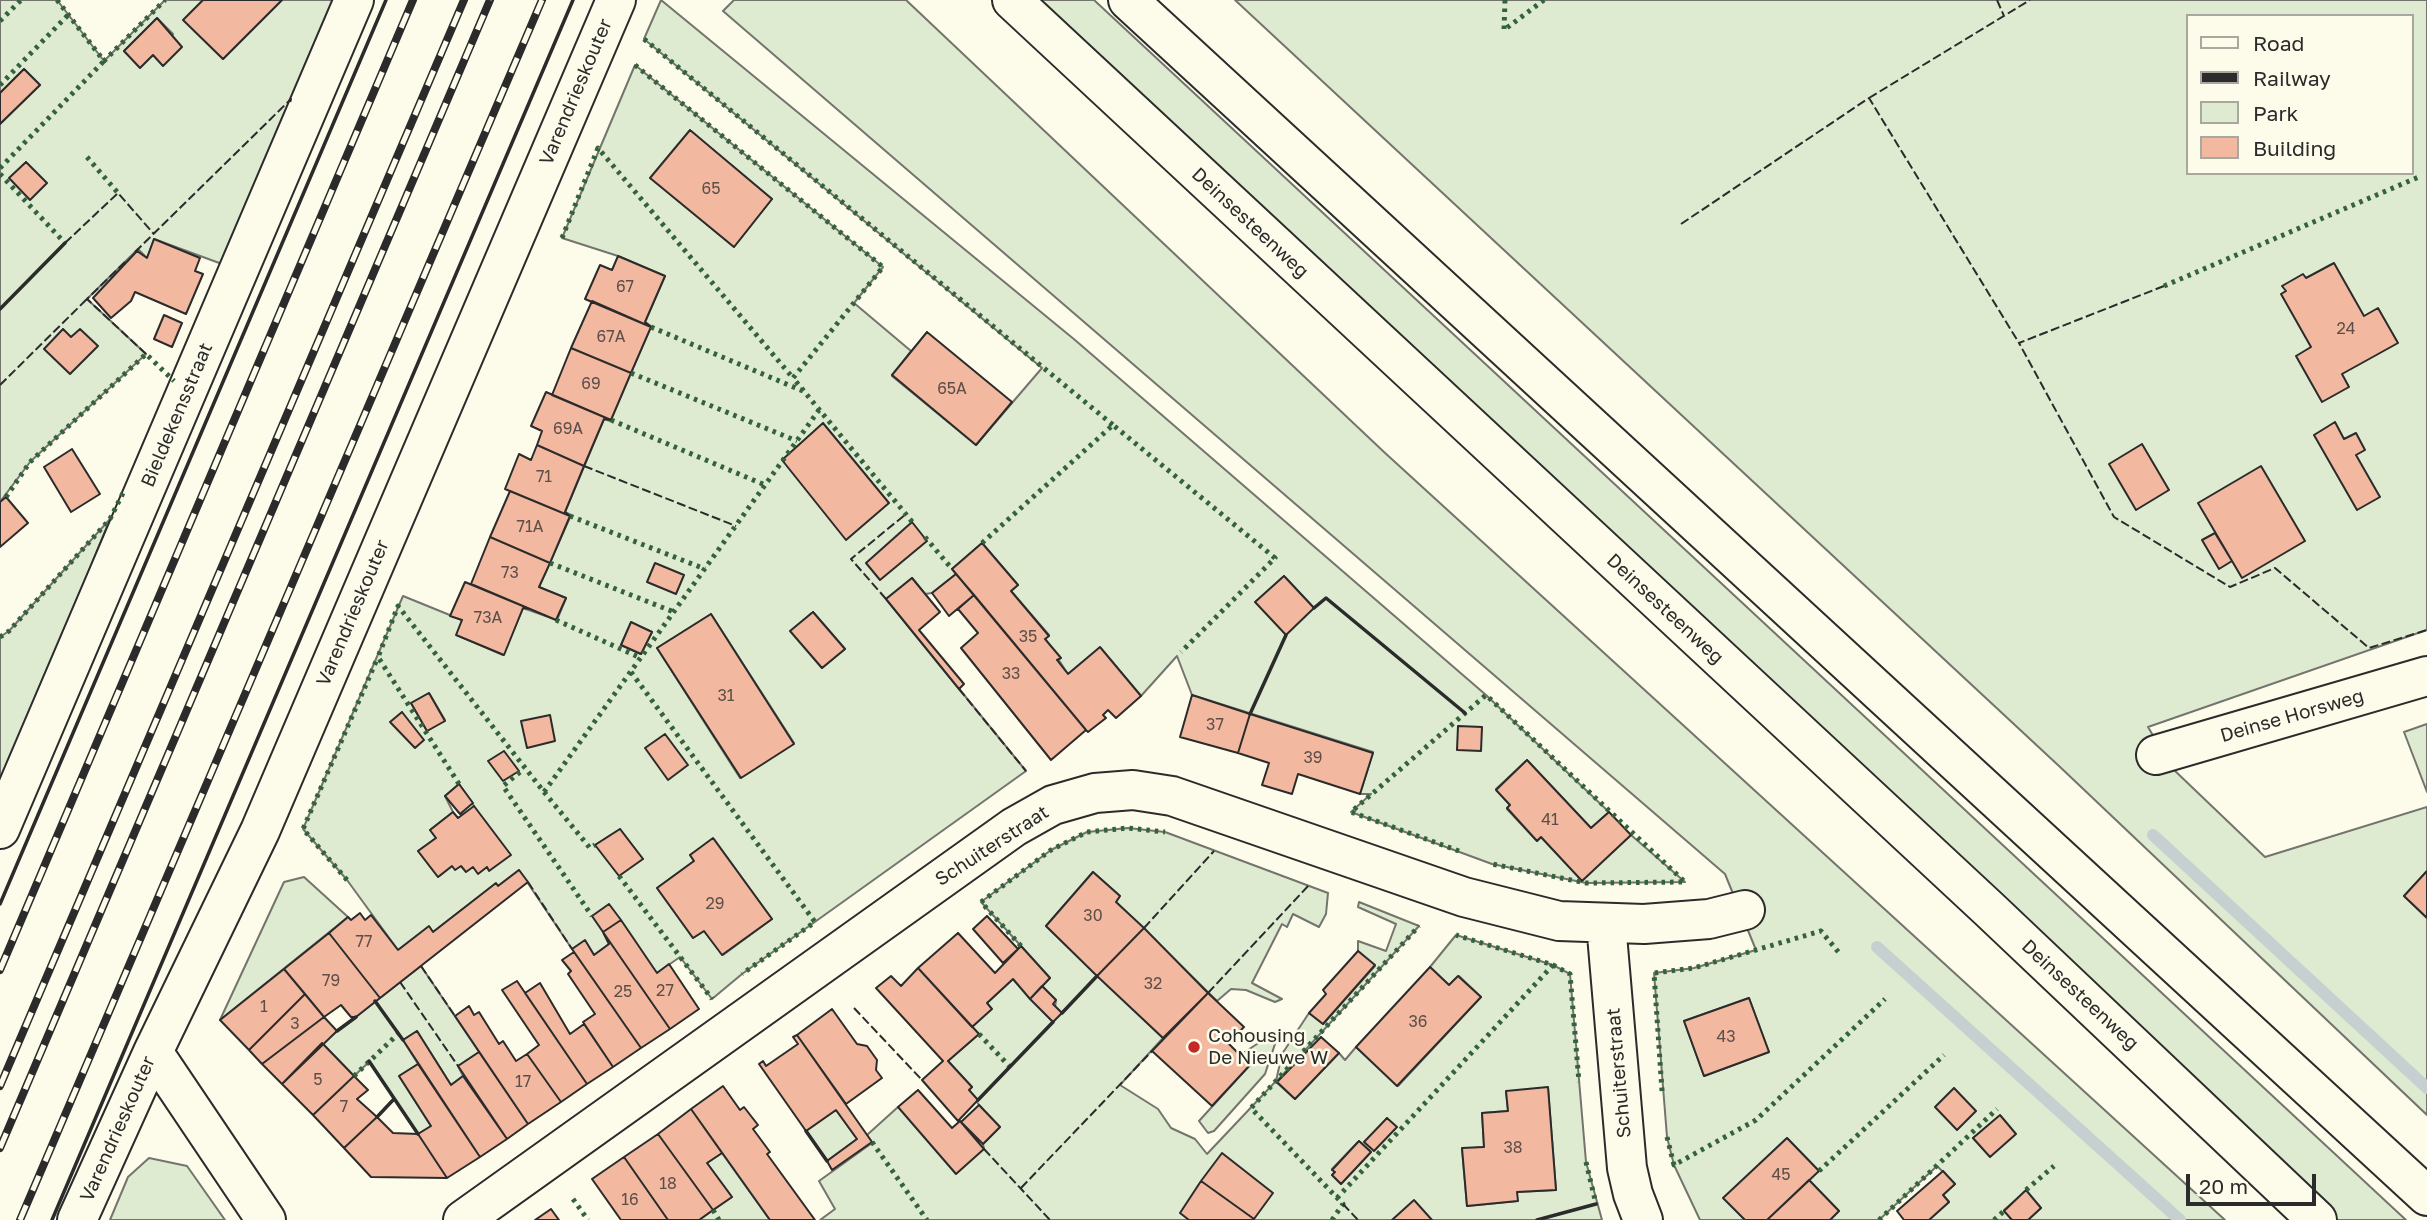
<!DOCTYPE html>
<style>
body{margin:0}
#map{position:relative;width:2427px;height:1220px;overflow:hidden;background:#fdfbea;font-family:"Golos Text",sans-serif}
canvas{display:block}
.legend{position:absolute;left:2186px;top:14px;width:228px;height:161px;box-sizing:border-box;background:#fdfbea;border:2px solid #a9a89e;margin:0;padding:9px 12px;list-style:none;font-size:21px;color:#2b2b2b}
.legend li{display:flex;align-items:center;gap:14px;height:35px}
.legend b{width:35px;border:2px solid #a9a89e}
.scale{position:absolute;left:2186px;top:1174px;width:130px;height:32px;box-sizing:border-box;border:4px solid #2b2b2b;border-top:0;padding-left:9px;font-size:21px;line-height:24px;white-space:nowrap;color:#2b2b2b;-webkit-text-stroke:5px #fdfbea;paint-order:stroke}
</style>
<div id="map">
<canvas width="2427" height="1220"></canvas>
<ul class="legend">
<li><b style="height:9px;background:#fdfbea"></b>Road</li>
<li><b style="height:9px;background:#2b2b2b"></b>Railway</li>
<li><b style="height:19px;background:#deebd1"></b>Park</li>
<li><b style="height:19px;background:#f2b8a0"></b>Building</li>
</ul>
<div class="scale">20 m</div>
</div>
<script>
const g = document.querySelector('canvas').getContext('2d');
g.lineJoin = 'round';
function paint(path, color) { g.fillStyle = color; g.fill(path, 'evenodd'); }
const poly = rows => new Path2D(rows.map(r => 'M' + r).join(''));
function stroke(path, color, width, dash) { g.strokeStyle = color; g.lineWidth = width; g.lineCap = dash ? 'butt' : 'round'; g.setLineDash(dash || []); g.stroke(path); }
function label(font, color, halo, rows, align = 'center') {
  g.font = font + ' "Golos Text",sans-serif'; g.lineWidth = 5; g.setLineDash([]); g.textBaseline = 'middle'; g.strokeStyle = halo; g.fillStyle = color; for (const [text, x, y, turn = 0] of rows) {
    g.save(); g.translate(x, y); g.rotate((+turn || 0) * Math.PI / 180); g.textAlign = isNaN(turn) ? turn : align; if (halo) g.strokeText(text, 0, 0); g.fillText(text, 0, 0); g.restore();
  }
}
const green = poly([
 [0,0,57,0,104,61,165,0,203,0,184,20,223,59,282,0,334,0,222,264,154,239,147,258,138,249,87,299,146,354,30,462,0,502,0,124,40,85,24,69,0,93,0,0],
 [157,18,173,34,163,65,153,55,140,67,124,51,157,18],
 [661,0,1075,340,1486,695,1609,812,1591,828,1527,760,1496,789,1510,805,1507,809,1537,841,1541,837,1582,880,1631,835,1685,882,1586,883,1492,864,1351,812,1371,794,1360,794,1373,752,1192,695,1177,656,1141,696,1100,648,1068,674,1045,639,1049,635,1011,591,1018,585,982,543,952,569,956,574,932,593,925,594,912,578,886,599,1026,771,742,974,712,999,680,957,657,973,603,932,609,944,594,955,585,941,572,949,519,870,498,886,495,884,433,932,429,927,398,950,347,880,303,829,403,596,462,620,457,635,503,655,523,608,557,620,566,598,539,587,571,515,565,512,604,419,610,421,651,326,645,322,665,276,618,256,562,238,635,65,883,267,854,303,911,351,892,376,976,445,1042,368,644,39,661,0],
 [730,164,772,199,734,247,651,178,730,164],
 [1284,576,1314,608,1256,602,1284,576],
 [813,612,845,649,822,668,791,631,813,612],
 [711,614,794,743,740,778,657,648,711,614],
 [631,623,652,632,641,654,621,645,631,623],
 [429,693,445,720,427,731,411,703,429,693],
 [459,784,474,806,452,866,438,877,418,851,436,838,430,830,453,812,445,796,459,784],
 [620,829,643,859,595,845,620,829],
 [714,839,772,919,723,955,704,931,693,938,657,888,694,861,690,855,714,839],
 [734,0,906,0,1384,452,2225,1220,2028,1220,2041,1208,2026,1191,2004,1210,2012,1220,1929,1220,1949,1202,1943,1195,1955,1184,1937,1166,1879,1220,1830,1220,1839,1211,1809,1180,1818,1170,1787,1138,1724,1198,1745,1220,1700,1220,1674,1165,1667,1137,1654,973,1694,968,1756,950,1725,874,723,11,734,0],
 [1749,998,1769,1052,1704,1076,1684,1021,1749,998],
 [2000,1116,2015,1134,1990,1156,1973,1138,2000,1116],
 [1036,0,1094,0,2406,1220,2332,1220,1036,0],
 [1235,0,2427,0,2427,630,2148,727,2173,769,2265,857,2427,807,2427,871,2404,896,2427,918,2427,1115,2059,766,1235,0],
 [2187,16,2411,16,2411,173,2187,173,2187,16],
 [110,519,7,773,0,777,0,637,9,631,110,519],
 [2427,724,2427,792,2404,732,2427,724],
 [1128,828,1165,832,1328,893,1326,914,1319,927,1293,914,1287,927,1282,924,1252,983,1282,999,1275,1002,1246,990,1231,989,1217,1001,1116,902,1120,896,1093,872,1046,926,1163,1038,1120,1085,1158,1109,1171,1128,1195,1139,1207,1154,1276,1081,1282,1054,1309,1013,1323,1024,1375,966,1358,951,1358,941,1386,951,1396,924,1358,907,1359,902,1419,926,1276,1082,1295,1099,1339,1053,1345,1060,1356,1047,1398,1086,1481,997,1459,976,1449,985,1430,967,1456,935,1553,965,1570,974,1586,1162,1602,1220,820,1220,835,1209,819,1181,872,1143,867,1135,898,1107,984,1149,983,1144,1000,1127,979,1105,969,1090,972,1087,948,1061,979,1034,972,1027,991,1009,987,1003,1013,979,1053,1022,1056,1000,1042,986,1050,978,981,902,1051,850,1087,832,1128,828],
 [1548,1088,1556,1190,1517,1192,1517,1201,1467,1206,1462,1149,1484,1147,1482,1113,1508,1111,1506,1092,1548,1088],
 [1359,1141,1371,1152,1341,1184,1332,1175,1335,1172,1332,1169,1359,1141],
 [304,877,348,917,220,1020,284,882,304,877],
 [421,966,479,1052,458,1066,463,1076,451,1085,417,1031,403,1040,418,1064,399,1076,431,1126,418,1134,369,1062,354,1076,322,1043,421,966],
 [1274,1033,1278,1035,1265,1074,1214,1131,1208,1133,1199,1121,1250,1065,1240,1055,1274,1033],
 [836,1110,857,1139,827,1161,806,1131,836,1110],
 [722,1153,770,1220,699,1220,732,1197,707,1163,722,1153],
 [149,1158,187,1166,225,1220,110,1220,128,1177,149,1158]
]);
paint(green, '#deebd1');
stroke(green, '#74746e', 2);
stroke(poly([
 [2153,835,2427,1088],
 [1877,947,2180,1220]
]), '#c7d0d0', 12);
const building = poly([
 [203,0,282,0,223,59,183,20,203,0],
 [157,18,182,47,163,66,153,55,140,68,124,51,157,18],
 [24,69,40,85,0,124,0,93,24,69],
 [690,130,772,199,734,247,650,178,690,130],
 [26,162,47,183,30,200,9,178,26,162],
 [154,239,200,258,195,271,203,274,186,314,135,292,131,301,111,318,93,298,137,251,147,258,154,239],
 [618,256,665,276,645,322,651,327,585,299,600,265,612,270,618,256],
 [2334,263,2364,316,2378,308,2398,343,2342,374,2349,387,2322,402,2296,356,2311,347,2281,294,2286,291,2282,286,2303,274,2306,278,2334,263],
 [592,301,651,327,631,373,571,348,592,301],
 [164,315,182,323,172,347,154,339,164,315],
 [63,329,71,337,80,329,98,346,70,374,44,349,63,329],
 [927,332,1012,402,976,445,892,375,927,332],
 [571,348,631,373,611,420,552,395,571,348],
 [546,392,611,420,604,419,584,466,537,445,542,431,531,426,546,392],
 [2335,422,2344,439,2356,433,2365,450,2356,455,2380,497,2357,510,2314,435,2335,422],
 [823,423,889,503,846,540,782,460,823,423],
 [2142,444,2169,490,2136,510,2109,464,2142,444],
 [537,445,584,466,565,512,570,516,505,489,519,454,531,460,537,445],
 [72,449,100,494,71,512,44,467,72,449],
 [2261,466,2305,541,2242,578,2198,503,2261,466],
 [510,491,570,516,550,563,490,537,510,491],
 [6,497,28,523,0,547,0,502,6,497],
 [912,522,927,541,880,580,866,563,912,522],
 [2215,533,2232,561,2219,569,2202,540,2215,533],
 [490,537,550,563,539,587,566,598,556,620,471,584,490,537],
 [982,543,1018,585,1011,591,1049,636,1045,639,1061,658,1057,660,1068,674,1100,647,1141,696,1116,718,1108,710,1103,715,1106,718,1088,732,1086,730,952,569,982,543],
 [655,563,684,575,676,594,647,582,655,563],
 [956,574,974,595,949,616,932,593,956,574],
 [1284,576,1314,608,1286,635,1255,602,1284,576],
 [912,578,940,612,919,630,964,684,959,689,886,599,912,578],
 [465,582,530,609,523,608,504,655,456,635,462,620,450,616,465,582],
 [974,595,1086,730,1051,760,961,648,978,633,958,609,974,595],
 [813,612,845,649,822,668,790,631,813,612],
 [711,614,794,744,741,778,657,648,711,614],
 [631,622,652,632,641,654,621,645,631,622],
 [429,693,445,721,427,731,411,703,429,693],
 [1192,695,1250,714,1238,753,1180,737,1192,695],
 [402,712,424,740,415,748,390,722,402,712],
 [1250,714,1373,753,1360,794,1298,774,1292,794,1262,785,1269,763,1238,753,1250,714],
 [550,715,555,741,527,748,521,721,550,715],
 [1458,726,1482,727,1481,751,1457,750,1458,726],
 [665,734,688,765,668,780,645,748,665,734],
 [504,751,519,771,503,781,488,761,504,751],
 [1527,760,1591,828,1609,812,1631,835,1582,881,1541,837,1537,841,1507,808,1510,805,1496,790,1527,760],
 [459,784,473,803,460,814,445,796,459,784],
 [474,806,511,855,489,871,487,867,478,874,473,867,466,872,461,866,455,870,452,866,438,877,418,851,436,838,430,830,453,812,458,818,474,806],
 [620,829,643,859,619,876,595,845,620,829],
 [713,838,772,919,722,955,704,931,693,938,657,888,694,861,690,855,713,838],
 [519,870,528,882,380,998,329,933,348,917,351,920,360,913,365,920,371,915,398,950,429,926,433,932,496,883,498,886,519,870],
 [2427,871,2427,918,2404,896,2427,871],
 [1093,872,1120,896,1116,902,1144,928,1097,976,1046,926,1093,872],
 [609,904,621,920,603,932,592,916,609,904],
 [987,916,1018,949,1003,963,973,929,987,916],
 [621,920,657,973,669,964,699,1009,670,1029,603,932,621,920],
 [1144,928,1208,993,1163,1038,1097,976,1144,928],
 [603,932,670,1029,641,1048,572,949,585,940,594,955,609,944,603,932],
 [329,933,380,998,356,1017,351,1017,341,1005,324,1017,284,969,329,933],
 [958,933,995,973,1021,946,1050,978,1030,999,1013,979,987,1003,992,1009,972,1027,918,968,958,933],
 [1358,951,1375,965,1323,1024,1309,1013,1326,994,1323,990,1358,951],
 [574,952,641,1048,613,1067,583,1022,595,1014,568,974,571,971,562,960,574,952],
 [1430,967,1449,985,1458,976,1481,997,1397,1086,1356,1047,1430,967],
 [918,968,979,1034,948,1061,972,1087,969,1090,978,1100,958,1121,922,1080,943,1061,876,988,891,976,901,986,918,968],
 [284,969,305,994,249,1050,220,1020,284,969],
 [517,981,587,1084,561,1102,527,1054,539,1045,502,990,517,981],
 [540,983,570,1034,584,1024,613,1067,587,1084,525,993,540,983],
 [1042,986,1056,1000,1053,1004,1062,1013,1053,1022,1030,999,1042,986],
 [1208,993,1244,1027,1228,1043,1250,1065,1212,1106,1152,1051,1208,993],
 [305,994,324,1017,262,1064,249,1050,305,994],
 [1749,998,1769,1052,1704,1076,1684,1021,1749,998],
 [469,1006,474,1015,479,1012,499,1044,503,1041,516,1061,527,1054,561,1102,528,1124,455,1016,469,1006],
 [832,1009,857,1044,867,1046,877,1060,876,1070,882,1078,846,1104,797,1035,832,1009],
 [324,1017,337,1031,282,1084,262,1064,324,1017],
 [417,1031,451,1085,463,1076,507,1139,480,1157,403,1040,417,1031],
 [797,1035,872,1142,832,1170,827,1161,857,1139,836,1110,806,1131,759,1064,763,1061,766,1066,798,1044,793,1037,797,1035],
 [1321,1037,1339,1053,1295,1099,1277,1082,1321,1037],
 [322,1043,354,1076,313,1115,282,1084,322,1043],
 [479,1052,528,1124,507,1139,458,1066,479,1052],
 [418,1064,480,1157,447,1178,418,1134,431,1126,399,1076,418,1064],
 [354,1076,368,1090,357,1099,377,1117,344,1148,313,1115,354,1076],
 [723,1086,740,1110,744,1107,758,1125,753,1129,770,1152,767,1154,815,1220,770,1220,691,1109,723,1086],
 [1548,1087,1556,1190,1517,1192,1518,1201,1467,1206,1462,1148,1484,1147,1482,1113,1508,1111,1506,1091,1548,1087],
 [1954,1088,1976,1111,1957,1130,1935,1107,1954,1088],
 [918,1090,952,1128,960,1121,984,1149,956,1174,898,1107,918,1090],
 [979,1105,1000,1127,983,1144,961,1122,979,1105],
 [691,1109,722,1153,707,1163,732,1197,713,1210,658,1134,691,1109],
 [2000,1115,2016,1134,1990,1157,1973,1138,2000,1115],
 [377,1117,393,1133,418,1134,447,1178,371,1177,344,1148,377,1117],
 [1387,1118,1397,1127,1374,1151,1364,1142,1387,1118],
 [658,1134,713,1210,699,1220,668,1220,624,1157,658,1134],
 [1787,1138,1819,1171,1767,1220,1745,1220,1723,1198,1787,1138],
 [1359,1141,1371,1152,1341,1184,1332,1175,1335,1172,1332,1170,1359,1141],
 [1222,1153,1273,1193,1254,1219,1201,1181,1222,1153],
 [624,1157,668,1220,621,1220,592,1179,624,1157],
 [1943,1171,1955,1184,1943,1195,1949,1202,1929,1220,1904,1220,1897,1211,1943,1171],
 [1809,1180,1839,1211,1830,1220,1767,1220,1809,1180],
 [1201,1181,1254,1219,1253,1220,1189,1220,1180,1213,1201,1181],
 [2026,1190,2041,1208,2028,1220,2012,1220,2004,1211,2026,1190],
 [1414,1200,1432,1220,1392,1220,1414,1200],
 [551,1209,559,1220,535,1220,551,1209]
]);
paint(building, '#f2b8a0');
stroke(building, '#2b2b2b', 2);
const minor = poly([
 [2156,755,2427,676],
 [0,829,354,0],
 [1606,923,1627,1168,1633,1194,1643,1220],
 [153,1052,266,1220],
 [77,1220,153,1052,260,831,616,0],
 [463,1220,1014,827,1053,805,1095,793,1133,790,1172,796,1464,897,1559,921,1644,924,1709,919,1745,910]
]);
const highway = poly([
 [1012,0,1990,910,2317,1220],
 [1128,0,2427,1196]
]);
stroke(minor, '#2b2b2b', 42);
stroke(highway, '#2b2b2b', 42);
stroke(minor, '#fdfbea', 38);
stroke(highway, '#fdfbea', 38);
const rail = poly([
 [0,970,413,0],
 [0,1086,464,0],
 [0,1148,490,0],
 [20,1220,542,0]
]);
stroke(rail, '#2b2b2b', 8);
stroke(rail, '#fdfbea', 5, [16]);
stroke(poly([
 [57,0,104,61,165,0],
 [1505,0,1504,30,1544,0],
 [0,21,21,0],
 [644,39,1113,425],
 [635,65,883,267,793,378,914,524],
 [0,85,68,15],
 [87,157,118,193],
 [0,168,104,61],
 [0,174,65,243],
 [562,238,598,148,793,378],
 [2164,286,2421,176],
 [651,327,803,391],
 [631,373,797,441],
 [611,420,765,485],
 [6,497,30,462,146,354,174,381],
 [570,516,705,569],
 [925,537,952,569],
 [982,543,1113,425,1275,558,1181,652],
 [550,563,674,612],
 [556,620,641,658],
 [0,637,9,631,110,519,125,489],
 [631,672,815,922,742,974],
 [520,772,503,786,592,916],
 [459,784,378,657,398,606,544,792,819,410],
 [544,792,590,848,595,845],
 [1459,851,1351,812,1486,695,1685,882,1586,883,1492,864],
 [619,876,712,999],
 [347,880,303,829,378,657],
 [1021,946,981,902,1051,850,1087,832,1128,828,1165,832],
 [1553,965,1570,974,1579,1082],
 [979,1034,1010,1067],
 [354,1076,398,1034],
 [1662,1091,1654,973,1694,968,1821,931,1840,954],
 [1667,1137,1674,1165,1756,1120,1885,999],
 [872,1142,927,1220],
 [1586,1162,1596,1204],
 [1819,1171,1944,1055],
 [2026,1190,2054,1166],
 [1337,1198,1553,965,1456,935],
 [573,1199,588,1220],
 [713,1210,719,1220],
 [1332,1220,1343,1204,1251,1108,1419,926],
 [1879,1220,1997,1109],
 [1994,1220,2004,1211]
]), '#34623c', 5, [3.5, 5]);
stroke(poly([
 [1997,0,2004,16],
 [1869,98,2030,0],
 [1681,224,1869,98,2019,343],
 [65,243,118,193,153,233],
 [135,252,291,99,290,103],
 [125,262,87,299,146,354],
 [2164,286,2019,343,2114,517,2230,587,2275,568,2369,648,2427,630],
 [0,385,87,299],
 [584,466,736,526],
 [886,599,851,559,906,514],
 [959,689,1026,771],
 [528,882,572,949],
 [1144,928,1214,851],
 [421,966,455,1016],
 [400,982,458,1066],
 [1208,993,1309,885],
 [854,1008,922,1080],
 [984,1149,1050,1220],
 [1021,1188,1152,1051],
 [1343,1204,1358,1220]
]), '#2b2b2b', 2, [9, 3.5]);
stroke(poly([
 [0,309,65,243],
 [1314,608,1326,598,1465,713],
 [1250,714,1286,635],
 [0,904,386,0],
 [375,1001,403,1040],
 [1062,1013,1097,976],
 [337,1031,356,1017],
 [369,1061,418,1134],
 [978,1100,1053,1022],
 [377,1117,394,1099],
 [806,1131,827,1161],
 [52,1220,573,0],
 [1537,1220,1596,1204]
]), '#2b2b2b', 3.5);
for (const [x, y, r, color] of [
 [1194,1047,7,"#c62828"]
]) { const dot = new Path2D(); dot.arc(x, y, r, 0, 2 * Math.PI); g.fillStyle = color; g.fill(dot); stroke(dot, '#fdfbea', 2.5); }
label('16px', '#5d4e48', null, [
 ["65",711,189],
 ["67",625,287],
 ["24",2346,329],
 ["67A",611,337],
 ["69",591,384],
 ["65A",952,389],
 ["69A",568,429],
 ["71",544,477],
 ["71A",530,527],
 ["73",510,573],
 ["73A",488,618],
 ["35",1028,637],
 ["33",1011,674],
 ["31",726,696],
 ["37",1215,725],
 ["39",1313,758],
 ["41",1550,820],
 ["29",715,904],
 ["30",1093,916],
 ["77",364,942],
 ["79",331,981],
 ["32",1153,984],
 ["27",665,991],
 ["25",623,992],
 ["1",264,1007],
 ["36",1418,1022],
 ["3",295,1024],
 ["43",1726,1037],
 ["5",318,1080],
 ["17",523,1082],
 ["7",344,1107],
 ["38",1513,1148],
 ["45",1781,1175],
 ["18",668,1184],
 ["16",630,1200]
]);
label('19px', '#2b2b2b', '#fdfbea', [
 ["Varendrieskouter",576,92,-67],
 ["Deinsesteenweg",1250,223,43],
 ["Bieldekensstraat",177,415,-67],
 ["Deinsesteenweg",1665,609,43],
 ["Varendrieskouter",353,613,-67],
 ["Deinse Horsweg",2292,716,-16],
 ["Schuiterstraat",992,846,-33],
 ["Deinsesteenweg",2080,995,43],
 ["Schuiterstraat",1619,1073,-95],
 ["Varendrieskouter",118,1129,-66]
]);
label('19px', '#2b2b2b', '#fdfbea', [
 ["Cohousing",1208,1036],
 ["De Nieuwe W",1208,1058]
], 'left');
</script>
